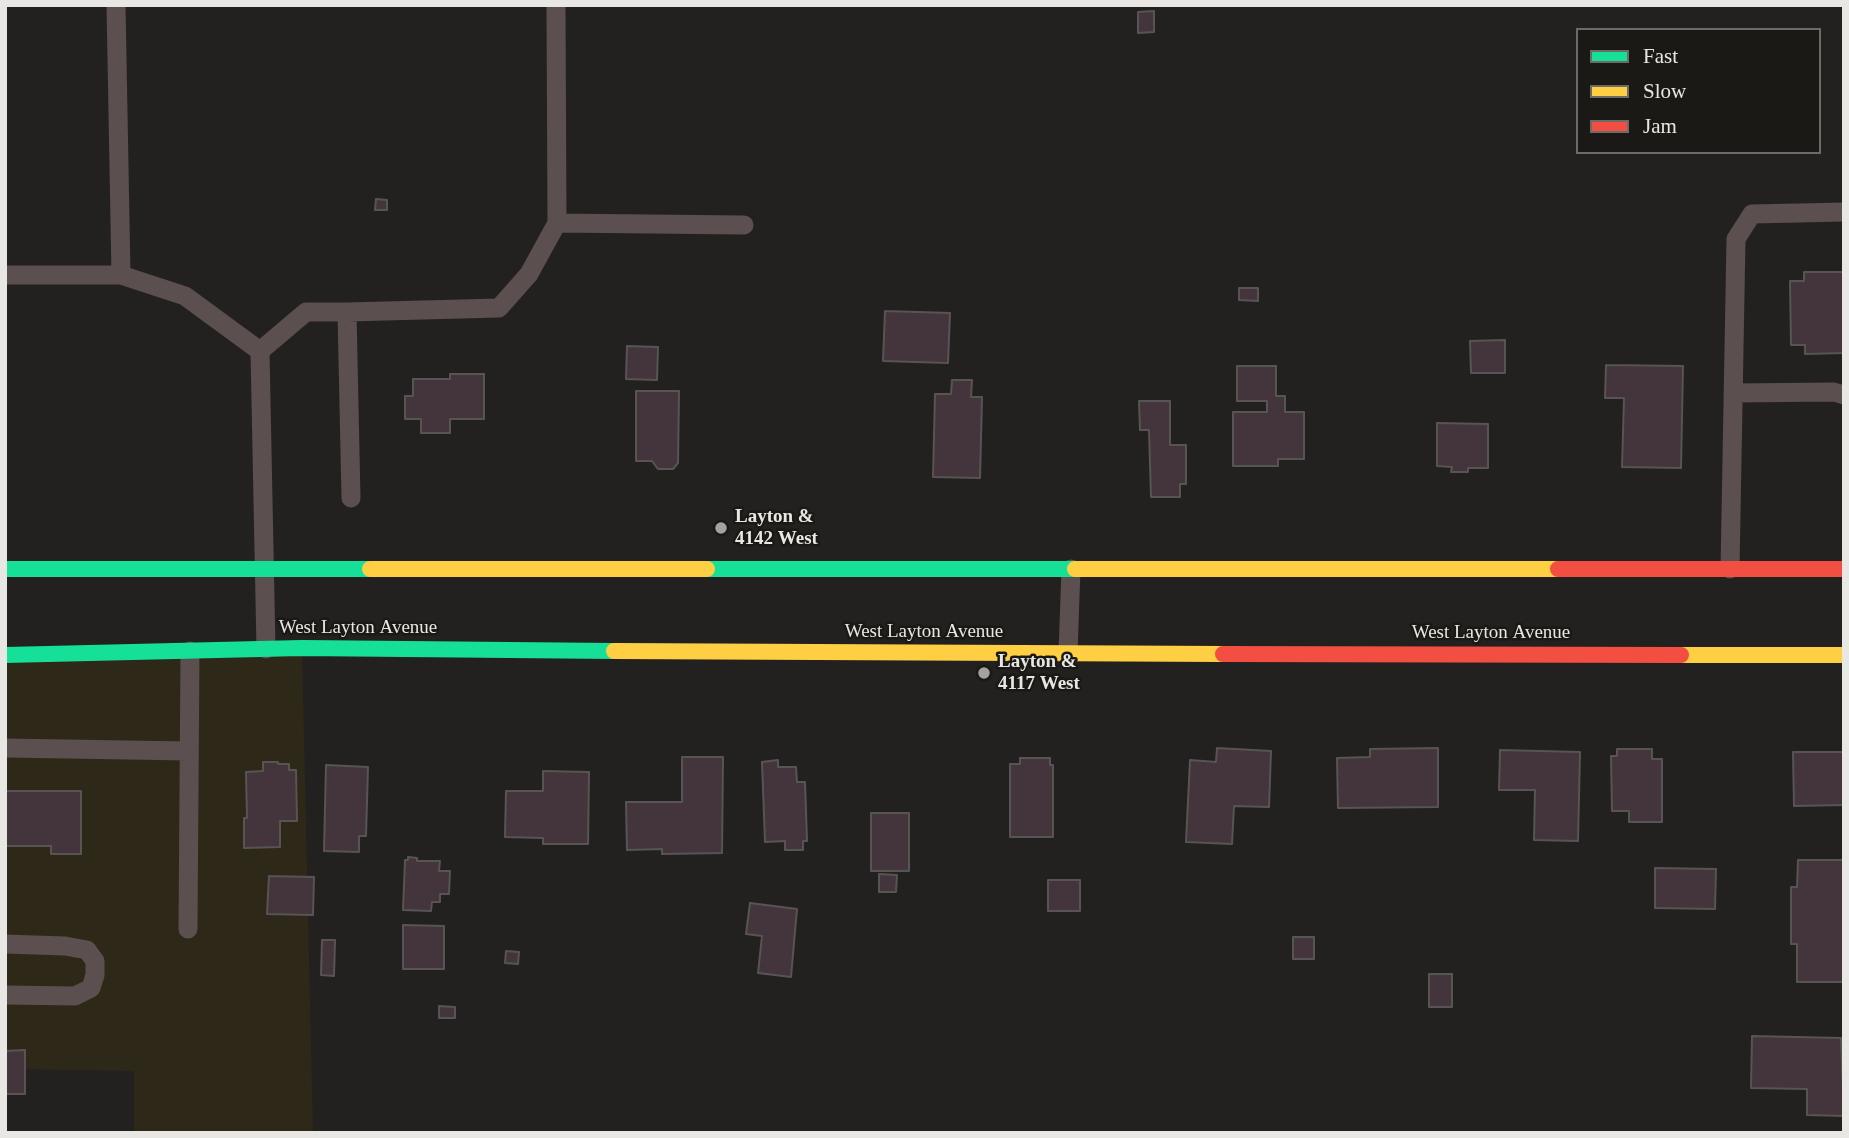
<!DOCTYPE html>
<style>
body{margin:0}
#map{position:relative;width:1849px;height:1138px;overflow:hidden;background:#23211f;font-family:"Times New Roman",serif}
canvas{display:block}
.frame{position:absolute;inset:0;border:7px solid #e8e7e3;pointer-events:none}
.legend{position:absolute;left:1576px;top:28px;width:245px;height:126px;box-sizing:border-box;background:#1b1915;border:2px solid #6d6b67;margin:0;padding:9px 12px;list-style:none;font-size:21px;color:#e8e7e3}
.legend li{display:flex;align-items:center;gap:14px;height:35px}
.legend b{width:35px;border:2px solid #6d6b67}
</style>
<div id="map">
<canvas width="1849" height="1138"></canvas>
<div class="frame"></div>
<ul class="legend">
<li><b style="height:9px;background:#16e098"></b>Fast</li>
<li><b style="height:9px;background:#ffcf43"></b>Slow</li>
<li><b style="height:9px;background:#f24e42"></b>Jam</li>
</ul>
</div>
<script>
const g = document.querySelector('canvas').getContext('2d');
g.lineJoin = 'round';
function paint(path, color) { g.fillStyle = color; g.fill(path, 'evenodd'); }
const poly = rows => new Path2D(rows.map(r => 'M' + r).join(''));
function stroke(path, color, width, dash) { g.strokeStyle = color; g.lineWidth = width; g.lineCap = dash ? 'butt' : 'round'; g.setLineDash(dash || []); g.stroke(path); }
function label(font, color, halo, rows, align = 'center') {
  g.font = font + ' "Times New Roman",serif'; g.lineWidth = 5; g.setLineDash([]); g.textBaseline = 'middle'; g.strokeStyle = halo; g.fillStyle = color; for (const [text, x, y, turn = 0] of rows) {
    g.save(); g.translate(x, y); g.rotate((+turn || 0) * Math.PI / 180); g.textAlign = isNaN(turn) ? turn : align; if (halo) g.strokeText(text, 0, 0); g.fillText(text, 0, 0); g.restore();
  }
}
paint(poly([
 [302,648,313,1133,134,1133,134,1071,5,1069,5,655]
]), '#2e2819');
const building = poly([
 [1154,11,1154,32,1138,33,1138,12,1154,11],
 [376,199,387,200,387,210,375,210,376,199],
 [1804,272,1844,272,1844,353,1805,354,1805,345,1791,345,1790,281,1804,281,1804,272],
 [1239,288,1258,288,1258,301,1239,300,1239,288],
 [885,311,950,313,948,363,883,361,885,311],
 [1505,340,1505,373,1471,373,1470,341,1505,340],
 [627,346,658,347,657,380,626,379,627,346],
 [1606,365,1683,366,1681,468,1622,467,1624,398,1605,398,1606,365],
 [1237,366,1276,366,1276,396,1285,396,1285,412,1304,412,1304,459,1278,459,1278,466,1233,466,1233,412,1267,412,1267,401,1237,401,1237,366],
 [450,374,484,374,484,419,450,419,450,433,421,433,421,419,405,419,405,396,413,396,413,379,450,379,450,374],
 [952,380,972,380,971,397,982,397,980,478,933,477,935,394,951,394,952,380],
 [636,391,679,391,678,463,673,469,658,469,652,461,636,461,636,391],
 [1139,401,1170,401,1170,445,1186,445,1186,484,1180,484,1180,497,1151,497,1149,430,1140,430,1139,401],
 [1437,423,1488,424,1488,468,1468,468,1468,472,1451,472,1452,467,1437,466,1437,423],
 [1217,748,1271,751,1269,807,1234,806,1232,844,1186,842,1190,760,1216,762,1217,748],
 [1438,748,1438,807,1338,808,1337,758,1370,757,1370,749,1438,748],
 [1617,749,1652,749,1652,759,1662,759,1662,822,1629,822,1629,811,1612,811,1611,756,1617,756,1617,749],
 [1500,750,1580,752,1578,841,1534,840,1535,790,1499,790,1500,750],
 [1793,752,1844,752,1844,805,1794,806,1793,752],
 [682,757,723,757,722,853,662,854,662,849,627,850,626,802,682,802,682,757],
 [1020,758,1050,758,1050,765,1053,765,1053,837,1010,837,1010,764,1020,764,1020,758],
 [778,760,778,767,796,767,797,782,805,782,807,841,803,841,803,850,785,850,785,841,765,842,762,762,778,760],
 [263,762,278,762,278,764,289,764,289,770,296,770,297,821,280,821,280,847,244,848,244,818,247,818,246,772,263,771,263,762],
 [326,765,368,767,366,836,359,836,359,852,324,851,326,765],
 [543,771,589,772,588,844,543,844,543,838,505,837,506,791,543,791,543,771],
 [5,791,81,791,81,854,51,854,51,846,5,846,5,791],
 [871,813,909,813,909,871,871,871,871,813],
 [408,857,417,858,417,861,440,861,439,871,450,871,449,894,440,894,440,902,432,902,431,911,403,910,405,860,408,860,408,857],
 [1798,860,1844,860,1844,982,1797,982,1797,944,1791,944,1791,887,1797,887,1798,860],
 [1655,868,1716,869,1715,909,1655,908,1655,868],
 [879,874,897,875,896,892,879,892,879,874],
 [269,876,314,877,313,915,267,914,269,876],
 [1048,880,1080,880,1080,911,1048,911,1048,880],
 [750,903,797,909,791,977,758,973,762,936,746,934,750,903],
 [403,925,444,926,444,969,403,969,403,925],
 [1293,937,1314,937,1314,959,1293,959,1293,937],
 [322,940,335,940,334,976,321,975,322,940],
 [506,951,519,952,518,964,505,963,506,951],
 [1429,974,1452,974,1452,1007,1429,1007,1429,974],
 [439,1006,455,1007,455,1018,439,1018,439,1006],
 [1752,1036,1841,1038,1844,1116,1807,1115,1807,1089,1751,1088,1752,1036],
 [25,1050,25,1094,5,1094,5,1051,25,1050]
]);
paint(building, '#44343b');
stroke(building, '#575554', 2);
stroke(poly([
 [116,5,121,275],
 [557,223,744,225],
 [5,275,121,275,185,296,260,351],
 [347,312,499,308,529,274,557,223,556,5],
 [1733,393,1834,392,1844,395],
 [1730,569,1736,239,1752,214,1844,212],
 [266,649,260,351,306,312,347,312,351,498],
 [1068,653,1071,569],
 [5,748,189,751],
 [188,929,190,651],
 [5,944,65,946,87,950,95,961,95,975,91,988,75,996,5,995]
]), '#5b4f4f', 19);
stroke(poly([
 [5,569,370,569],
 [707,569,1075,569],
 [5,655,302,648,614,651]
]), '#16e098', 16);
stroke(poly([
 [370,569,707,569],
 [1075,569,1558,569],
 [614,651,1223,654],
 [1681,655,1844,655]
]), '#ffcf43', 16);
stroke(poly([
 [1558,569,1844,569],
 [1223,654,1681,655]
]), '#f24e42', 16);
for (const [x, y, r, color] of [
 [721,528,7,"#a3a29e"],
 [984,673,7,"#a3a29e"]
]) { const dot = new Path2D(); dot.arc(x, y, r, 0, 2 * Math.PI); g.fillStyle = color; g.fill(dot); stroke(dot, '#1b1915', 2.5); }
label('bold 19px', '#e8e7e3', '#1b1915', [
 ["Layton &",735,517],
 ["4142 West",735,539],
 ["Layton &",998,662],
 ["4117 West",998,684]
], 'left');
label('19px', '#e8e7e3', '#1b1915', [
 ["West Layton Avenue",358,628],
 ["West Layton Avenue",924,632],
 ["West Layton Avenue",1491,633]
]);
</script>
